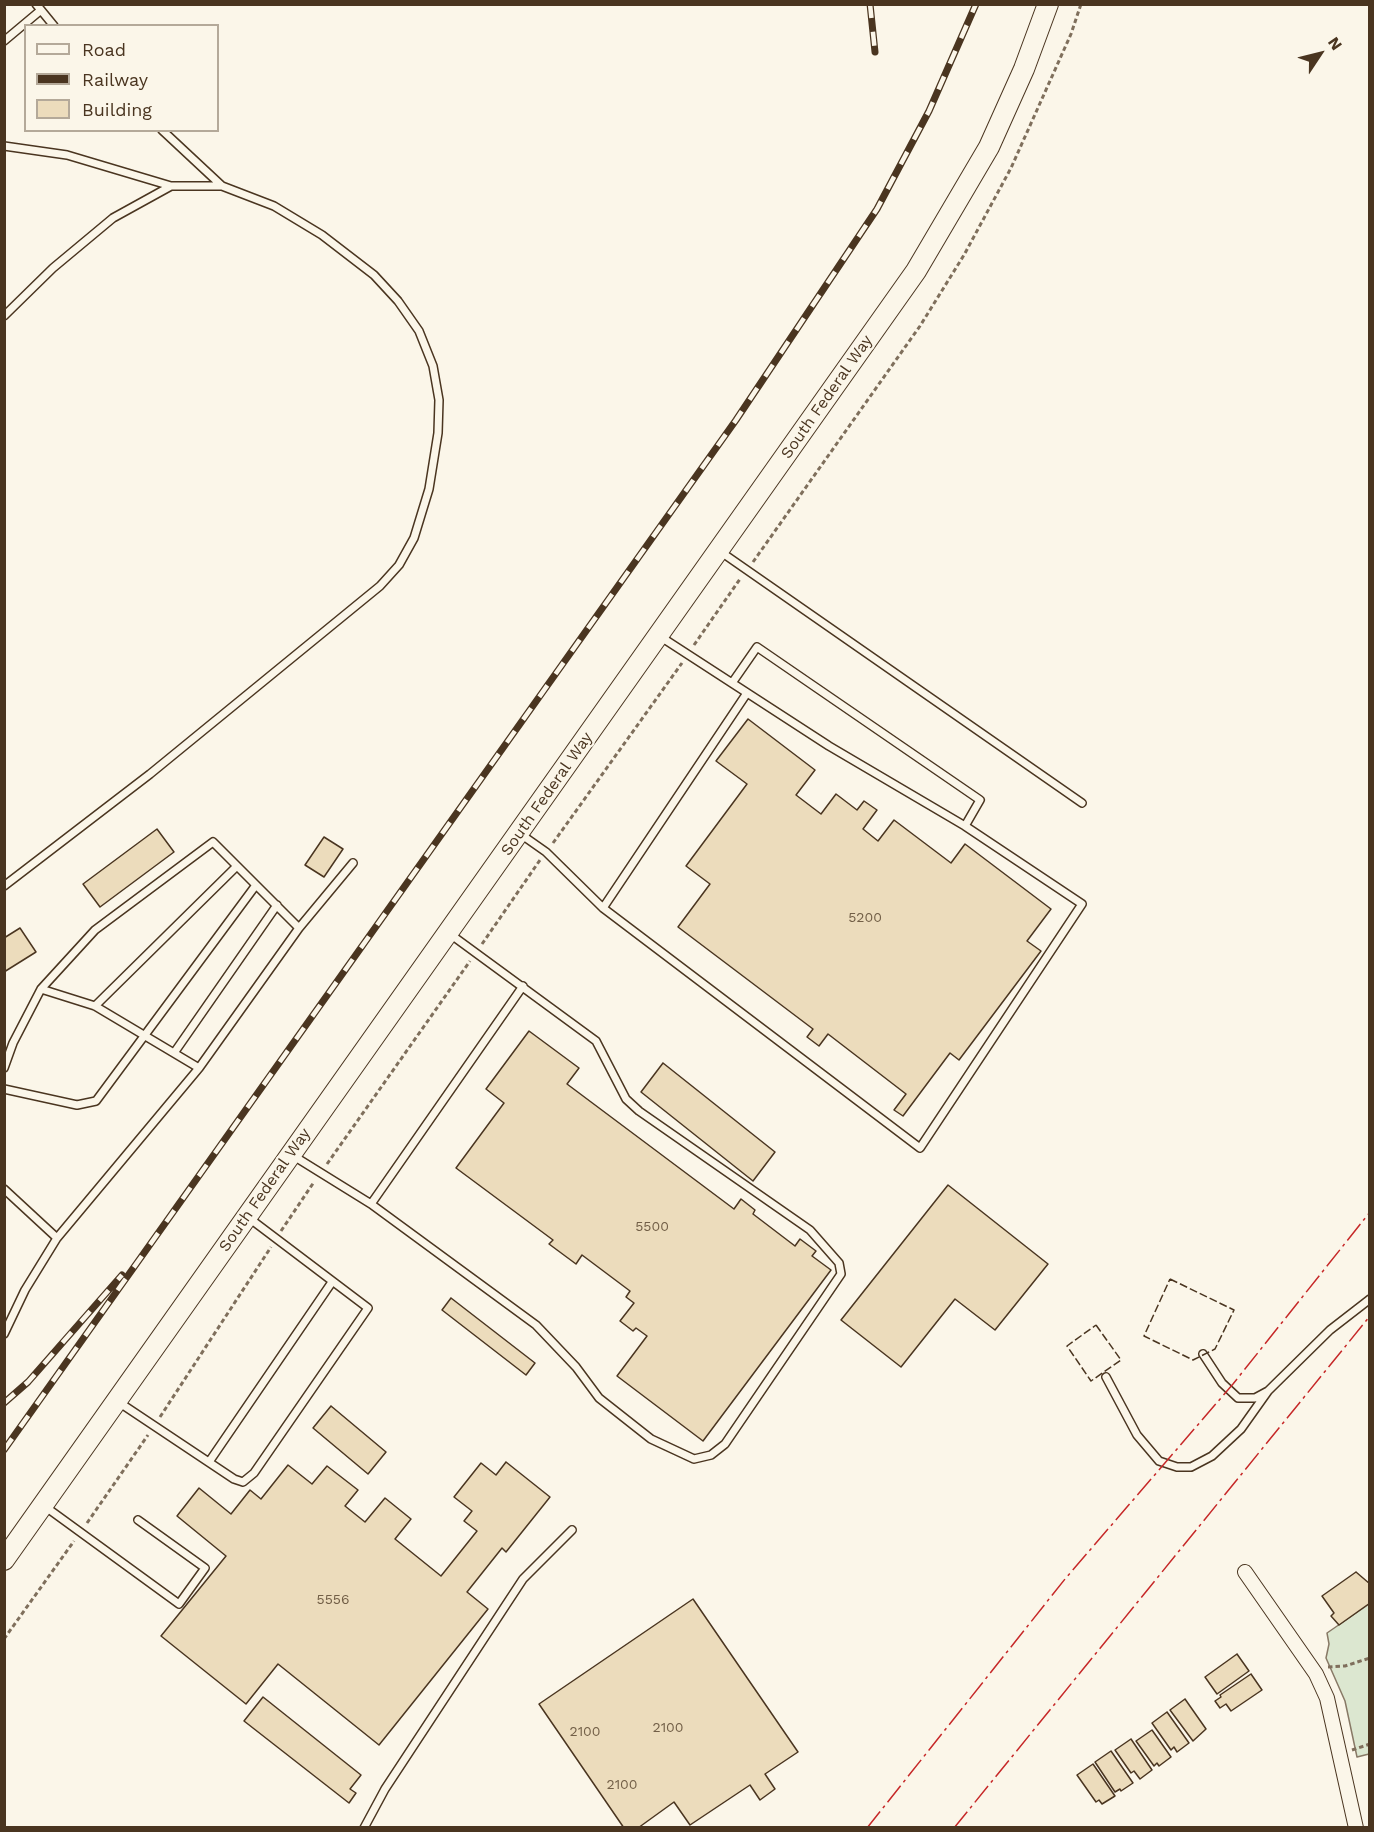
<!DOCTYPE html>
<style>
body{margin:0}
#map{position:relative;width:1374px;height:1832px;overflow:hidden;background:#fbf6e9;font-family:"Work Sans",sans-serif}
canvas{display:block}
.frame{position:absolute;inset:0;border:6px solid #4a3520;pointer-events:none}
.legend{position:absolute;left:24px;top:24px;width:195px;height:108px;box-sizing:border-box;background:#fbf6e9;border:2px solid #b4a999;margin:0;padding:8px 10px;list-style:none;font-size:18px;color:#4a3520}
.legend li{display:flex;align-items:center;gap:12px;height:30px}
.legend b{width:30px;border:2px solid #b4a999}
.north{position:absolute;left:1290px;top:24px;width:60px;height:60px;-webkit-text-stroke:4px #fbf6e9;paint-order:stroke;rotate:55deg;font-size:16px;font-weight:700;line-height:24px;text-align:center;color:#4a3520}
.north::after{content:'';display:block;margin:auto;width:21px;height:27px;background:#4a3520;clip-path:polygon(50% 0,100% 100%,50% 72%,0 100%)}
</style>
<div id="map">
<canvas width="1374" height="1832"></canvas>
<div class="frame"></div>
<ul class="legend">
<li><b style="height:8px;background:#fbf6e9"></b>Road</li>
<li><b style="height:8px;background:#4a3520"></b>Railway</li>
<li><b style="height:16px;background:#ecdcbc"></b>Building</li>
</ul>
<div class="north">N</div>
</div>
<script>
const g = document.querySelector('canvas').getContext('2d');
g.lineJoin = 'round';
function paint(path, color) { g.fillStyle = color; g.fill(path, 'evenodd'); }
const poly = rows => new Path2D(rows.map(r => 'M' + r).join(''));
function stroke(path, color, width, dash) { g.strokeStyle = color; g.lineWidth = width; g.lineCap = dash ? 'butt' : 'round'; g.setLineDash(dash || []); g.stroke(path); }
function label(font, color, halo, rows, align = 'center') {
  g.font = font + ' "Work Sans",sans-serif'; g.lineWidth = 4.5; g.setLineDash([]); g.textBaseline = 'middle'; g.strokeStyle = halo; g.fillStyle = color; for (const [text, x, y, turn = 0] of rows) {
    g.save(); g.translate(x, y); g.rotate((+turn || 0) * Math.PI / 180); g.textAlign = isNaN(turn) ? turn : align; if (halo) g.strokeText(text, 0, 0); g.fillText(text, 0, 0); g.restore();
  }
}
const green = poly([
 [1369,1604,1369,1754,1357,1757,1345,1701,1326,1658,1329,1644,1327,1633,1369,1604]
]);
paint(green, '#dce7d0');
stroke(green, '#887966', 1.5);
const building = poly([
 [748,719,815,770,796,795,821,814,836,794,857,810,864,801,877,810,863,829,878,841,894,820,951,863,965,844,1051,909,1027,941,1041,951,959,1060,950,1053,903,1116,894,1110,906,1094,828,1034,819,1046,807,1037,813,1029,678,927,710,884,686,866,747,784,716,761,748,719],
 [157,829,174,852,100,907,83,884,157,829],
 [324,837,343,849,324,877,305,865,324,837],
 [20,928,36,952,4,972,4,938,20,928],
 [529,1031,579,1068,567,1084,734,1209,741,1199,755,1210,753,1214,795,1246,800,1239,816,1251,812,1256,831,1270,703,1441,617,1376,647,1336,636,1328,633,1331,620,1321,634,1303,626,1297,630,1291,582,1255,576,1264,549,1244,553,1240,456,1168,504,1103,486,1089,529,1031],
 [663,1063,775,1152,753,1181,641,1092,663,1063],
 [948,1185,1048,1264,995,1330,955,1299,901,1367,841,1320,948,1185],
 [451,1298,535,1363,526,1375,442,1310,451,1298],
 [331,1406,386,1452,368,1474,313,1428,331,1406],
 [506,1462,550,1497,506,1552,502,1548,467,1592,488,1609,379,1745,278,1664,246,1704,161,1636,226,1556,177,1516,199,1488,231,1514,250,1490,261,1499,288,1465,312,1484,327,1466,358,1490,345,1506,365,1522,385,1498,411,1519,395,1539,441,1576,477,1531,464,1521,472,1511,454,1497,481,1463,496,1475,506,1462],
 [1356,1572,1370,1584,1370,1603,1339,1625,1331,1616,1334,1613,1322,1596,1356,1572],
 [693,1599,798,1752,765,1774,775,1789,760,1800,750,1785,690,1825,674,1802,638,1828,624,1828,539,1704,693,1599],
 [1237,1654,1249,1671,1217,1694,1205,1677,1237,1654],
 [1251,1674,1262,1690,1231,1711,1226,1704,1220,1708,1215,1701,1221,1697,1220,1695,1251,1674],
 [263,1697,361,1775,350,1789,356,1793,349,1803,244,1721,263,1697],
 [1185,1699,1206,1729,1193,1741,1170,1710,1185,1699],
 [1167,1712,1189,1743,1177,1752,1174,1747,1171,1750,1152,1723,1167,1712],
 [1152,1730,1171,1757,1159,1766,1157,1763,1154,1766,1136,1741,1152,1730],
 [1131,1739,1152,1770,1140,1779,1134,1771,1131,1773,1115,1750,1131,1739],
 [1111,1751,1133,1783,1121,1791,1120,1789,1115,1792,1095,1762,1111,1751],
 [1093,1764,1115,1796,1102,1804,1099,1800,1096,1802,1077,1775,1093,1764]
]);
paint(building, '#ecdcbc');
stroke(building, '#4a3520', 1.5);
const lane = poly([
 [36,4,54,26],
 [4,41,41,10],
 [162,130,222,186],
 [4,146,67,155,171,186],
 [4,316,53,268,113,218,171,186,222,186,274,206,322,235,374,275,398,301,419,331,433,366,439,400,438,433,429,489,414,538,399,565,380,586,150,774,4,886],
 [721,552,1082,803],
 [732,683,757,647,980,800,965,826],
 [519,833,546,852,603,908,920,1148,1082,904,965,826,829,746,661,637],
 [603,908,747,693],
 [299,928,353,863],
 [41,989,95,1006,199,1068,57,1238],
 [95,1006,237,866],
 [174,1053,277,905],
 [4,1068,13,1043,41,989,95,930,213,842,299,928,199,1068],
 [4,1089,77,1105,96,1101,256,885],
 [292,1155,371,1204,536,1325,576,1367,599,1398,651,1439,694,1459,711,1455,725,1444,841,1274,839,1263,810,1230,639,1111,626,1099,596,1041,450,934],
 [4,1189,57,1238,25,1290,4,1334],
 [371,1204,523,986],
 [1203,1354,1222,1383,1238,1398,1255,1398,1268,1391,1330,1330,1370,1299],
 [1106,1377,1137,1435,1159,1461,1177,1467,1191,1467,1212,1456,1241,1429,1268,1391],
 [117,1401,234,1479,243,1482,254,1473,368,1308,249,1218],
 [209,1462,332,1282],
 [43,1505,179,1604,205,1568,138,1520],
 [364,1828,385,1789,523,1579,572,1530]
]);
const street = poly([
 [1245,1572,1316,1674,1327,1698,1356,1828]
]);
const secondary = poly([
 [4,1560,916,271,989,147,1024,69,1048,4]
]);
stroke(lane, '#4a3520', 10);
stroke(street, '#4a3520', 16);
stroke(secondary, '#4a3520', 22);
stroke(poly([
 [753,562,920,326,964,255,1011,168,1071,34,1081,4],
 [694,645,740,579],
 [553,843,682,663],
 [482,944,540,860],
 [327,1164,470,961],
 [281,1231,314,1182],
 [160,1417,271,1247],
 [87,1523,148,1435],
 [1370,1613,1370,1617],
 [4,1639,74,1541],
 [1328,1667,1345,1666,1370,1658],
 [1352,1750,1370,1744]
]), '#7f6f5c', 3, [4.5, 3]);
stroke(lane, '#fbf6e9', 7);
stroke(street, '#fbf6e9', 14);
stroke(secondary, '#fbf6e9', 20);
const rail = poly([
 [870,4,875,52],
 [4,1403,28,1382,122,1275],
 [4,1450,736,420,877,209,929,111,976,4]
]);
stroke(rail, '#4a3520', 7);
stroke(rail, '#fbf6e9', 4.5, [14]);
stroke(poly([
 [1170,1279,1234,1310,1215,1349,1193,1360,1144,1336,1170,1279],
 [1096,1325,1121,1360,1091,1381,1067,1346,1096,1325]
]), '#4a3520', 1.5, [8, 3]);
stroke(poly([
 [867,1828,1065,1579,1233,1384,1370,1212],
 [954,1828,1370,1316]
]), '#c62828', 1.5, [21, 4.5, 3, 4.5]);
label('14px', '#725f47', null, [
 ["5200",865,918],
 ["5500",652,1227],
 ["5556",333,1600],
 ["2100",668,1728],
 ["2100",585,1732],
 ["2100",622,1785]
]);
label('16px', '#4a3520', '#fbf6e9', [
 ["South Federal Way",827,397,-55],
 ["South Federal Way",547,794,-55],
 ["South Federal Way",265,1190,-55]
]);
</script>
